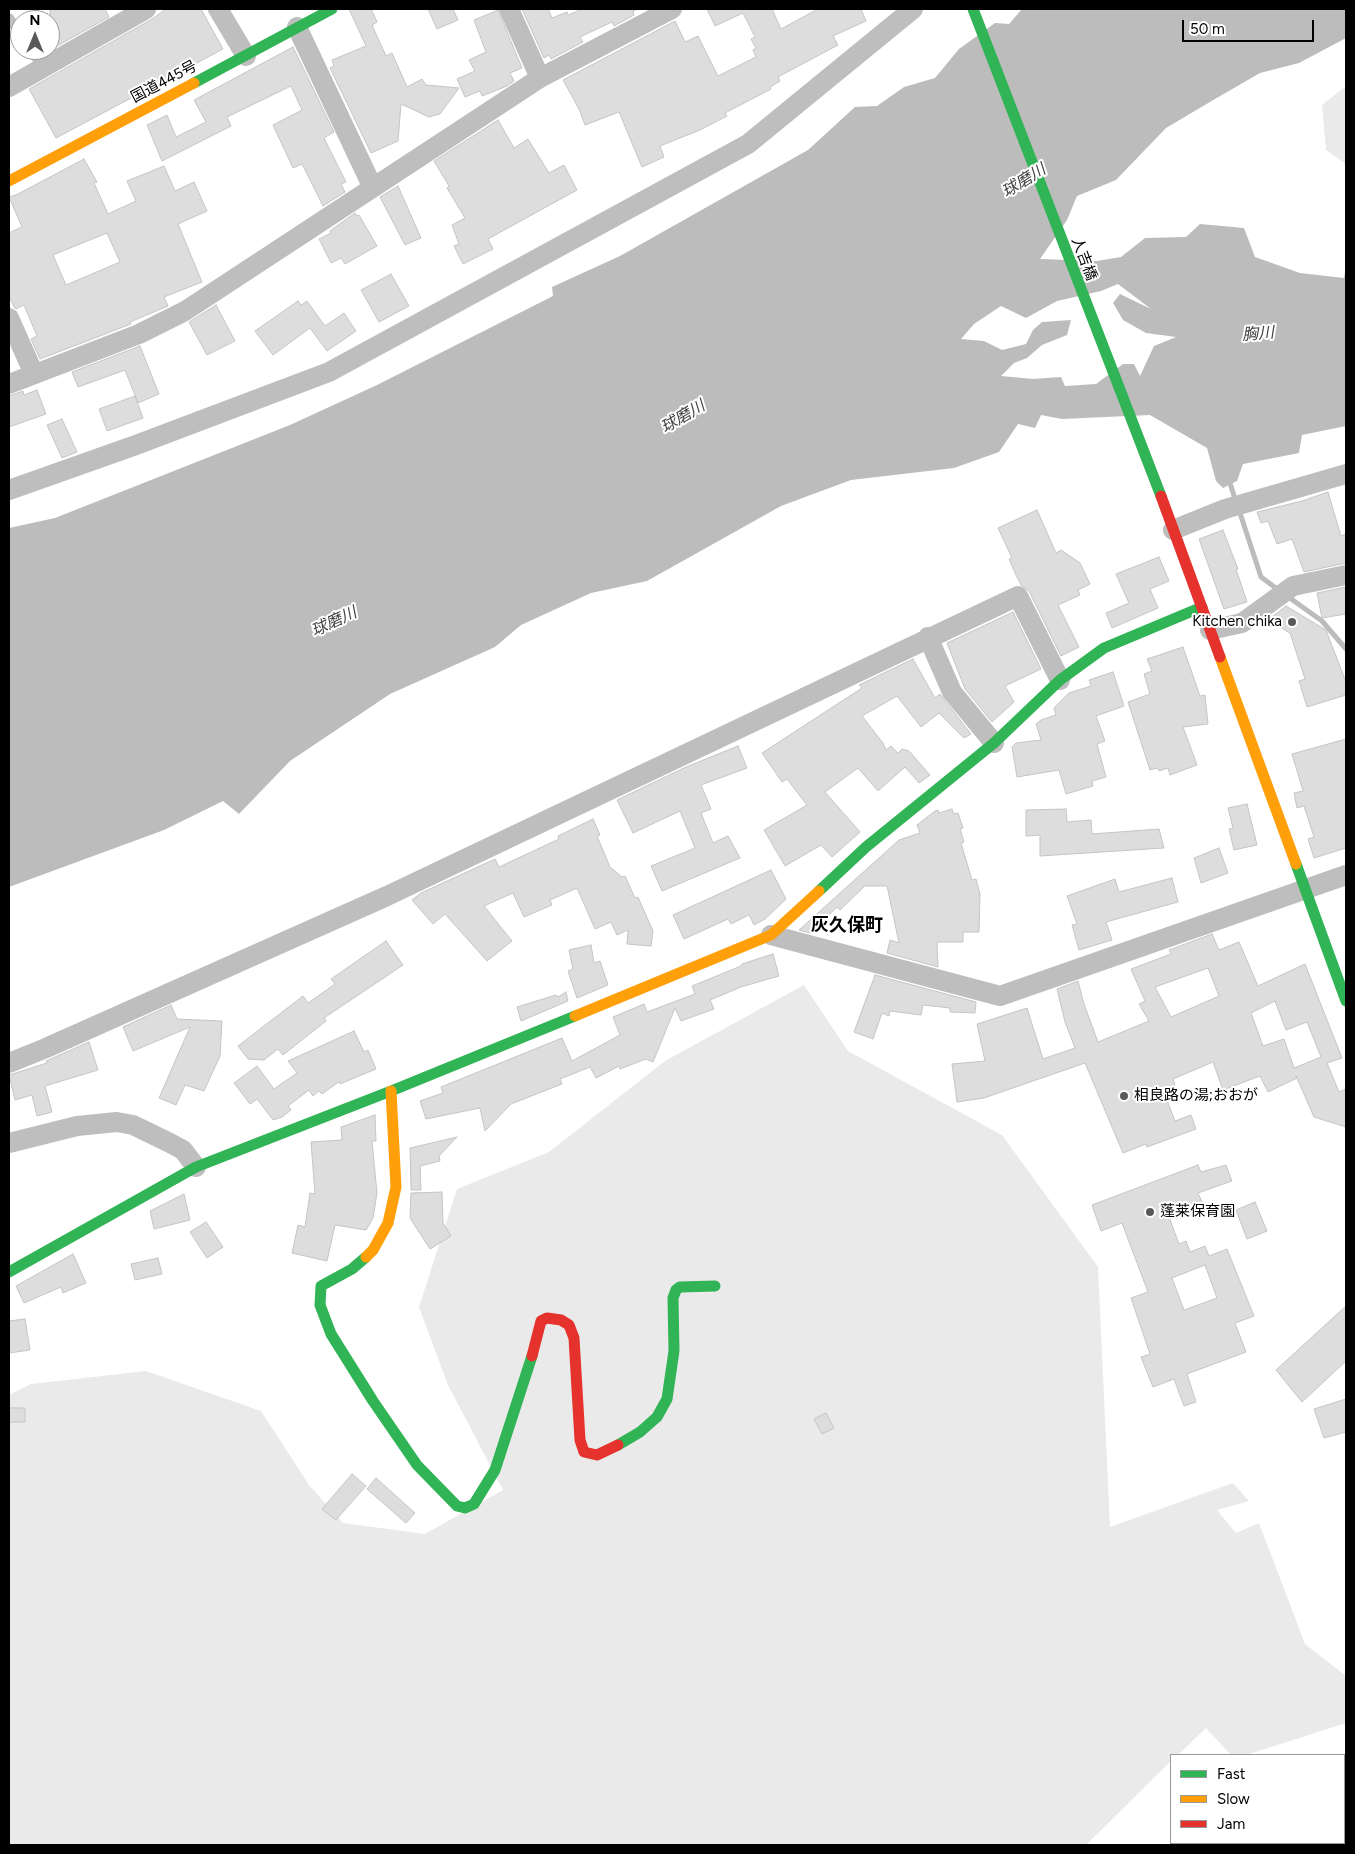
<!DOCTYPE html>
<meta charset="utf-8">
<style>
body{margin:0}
#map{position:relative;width:1355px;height:1854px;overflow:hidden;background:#fff;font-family:Figtree,sans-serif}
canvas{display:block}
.frame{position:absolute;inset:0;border:10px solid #000;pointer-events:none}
.legend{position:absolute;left:1170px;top:1754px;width:175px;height:90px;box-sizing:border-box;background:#fff;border:1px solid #999;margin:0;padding:6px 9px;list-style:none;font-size:15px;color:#000}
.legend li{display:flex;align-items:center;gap:10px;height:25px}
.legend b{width:25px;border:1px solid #999}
.north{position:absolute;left:10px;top:10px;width:50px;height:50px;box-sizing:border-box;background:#fff;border:1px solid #999;border-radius:50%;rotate:0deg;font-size:14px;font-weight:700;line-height:20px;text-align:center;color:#000}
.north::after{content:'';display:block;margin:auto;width:18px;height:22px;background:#595959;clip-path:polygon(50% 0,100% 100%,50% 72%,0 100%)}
.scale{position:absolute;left:1182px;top:20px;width:132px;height:22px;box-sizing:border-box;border:2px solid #000;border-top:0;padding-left:6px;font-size:15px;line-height:18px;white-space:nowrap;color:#000;-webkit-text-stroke:4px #fff;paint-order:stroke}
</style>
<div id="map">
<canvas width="1355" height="1854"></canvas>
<div class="frame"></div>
<ul class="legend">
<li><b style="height:6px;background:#30b455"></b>Fast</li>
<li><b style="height:6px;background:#ff9f0a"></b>Slow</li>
<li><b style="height:6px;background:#e5322d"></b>Jam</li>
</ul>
<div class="north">N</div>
<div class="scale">50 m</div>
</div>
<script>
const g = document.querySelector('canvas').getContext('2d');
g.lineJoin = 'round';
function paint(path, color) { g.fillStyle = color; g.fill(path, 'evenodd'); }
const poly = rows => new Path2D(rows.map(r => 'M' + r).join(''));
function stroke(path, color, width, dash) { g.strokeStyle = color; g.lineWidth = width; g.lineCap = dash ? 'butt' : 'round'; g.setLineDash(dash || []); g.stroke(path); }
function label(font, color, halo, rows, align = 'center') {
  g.font = font + ' Figtree,"Noto Sans JP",sans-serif'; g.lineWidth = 4; g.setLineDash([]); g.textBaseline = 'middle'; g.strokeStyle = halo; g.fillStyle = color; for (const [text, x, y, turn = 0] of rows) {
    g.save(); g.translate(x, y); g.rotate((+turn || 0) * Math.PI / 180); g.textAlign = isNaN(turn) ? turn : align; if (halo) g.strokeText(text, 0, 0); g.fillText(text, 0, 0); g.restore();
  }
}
paint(poly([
 [1346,86,1346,164,1326,150,1322,105],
 [804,985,848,1051,1002,1135,1098,1267,1110,1527,1233,1483,1249,1501,1217,1510,1236,1533,1259,1523,1305,1644,1346,1676,1346,1723,1246,1755,1231,1755,1206,1728,1178,1755,1171,1755,1171,1761,1086,1845,9,1845,9,1395,31,1384,146,1371,261,1411,309,1485,343,1523,425,1534,503,1490,448,1385,419,1307,457,1189,549,1152,665,1061]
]), '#eaeaea');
paint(poly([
 [1022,9,1346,9,1346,38,1299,63,1260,73,1215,99,1166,128,1116,180,1077,196,1067,220,1040,259,1097,261,1121,257,1145,238,1186,237,1200,224,1244,228,1255,257,1300,273,1344,278,1346,267,1346,426,1302,435,1299,453,1243,464,1237,481,1223,488,1216,481,1207,448,1150,415,1062,419,1041,415,1035,428,1018,424,999,452,954,468,851,480,781,506,647,581,591,593,521,625,495,647,390,694,290,761,239,814,223,801,164,830,9,887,9,528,55,518,290,425,377,385,553,296,552,287,620,256,808,150,855,107,877,106,904,87,935,78,959,49,995,23,1009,24],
 [1118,284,1151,309,1120,294,1113,303,1123,320,1146,333,1176,337,1154,346,1140,376,1134,364,1123,364,1096,384,1065,386,1061,377,1033,379,1001,376,1014,363,1027,358,1042,345,1067,335,1071,320,1042,322,1033,330,1026,344,1002,350,984,341,961,339,974,324,1001,306,1026,318,1057,301,1101,291]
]), '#bcbcbc');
stroke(poly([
 [1229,480,1236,502],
 [1239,510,1261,577,1280,591],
 [1287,596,1322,621,1346,649]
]), '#bcbcbc', 5);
const building = poly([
 [50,9,105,9,109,17,50,50,50,9],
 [166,9,201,9,223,49,56,138,29,89,152,19,166,9],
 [349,9,371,9,377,22,372,25,386,56,392,53,407,87,422,79,426,85,459,88,440,114,429,117,401,104,398,141,371,153,330,68,334,66,332,60,366,46,349,9],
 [428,9,453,9,458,20,437,29,428,9],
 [522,9,548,9,552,18,567,12,568,15,582,9,638,9,633,11,634,15,614,26,612,22,580,37,583,42,551,59,549,55,544,58,522,9],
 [707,9,772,9,781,29,818,9,861,9,866,21,833,36,838,45,778,77,780,81,770,87,771,89,725,113,727,116,700,130,660,146,664,157,642,167,619,112,585,125,579,109,563,80,675,21,685,42,698,36,718,76,756,57,753,50,756,48,751,39,755,37,743,13,715,26,707,9],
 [498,10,522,68,510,73,514,81,507,86,482,96,480,91,465,97,457,79,475,71,469,60,486,52,474,20,498,10],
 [293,47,334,132,324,138,346,182,341,184,345,192,323,206,302,164,293,168,273,125,302,110,291,86,227,117,231,126,162,161,147,125,167,115,176,137,206,122,194,100,293,47],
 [498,120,514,148,528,139,549,173,564,165,577,190,488,239,493,249,463,264,454,246,459,244,452,225,465,218,447,188,449,186,434,161,498,120],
 [84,159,97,182,94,183,108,214,136,201,127,181,164,166,175,191,194,182,207,211,178,224,202,282,164,297,168,306,130,322,131,324,40,359,31,339,37,336,24,305,16,309,14,307,9,296,9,233,22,227,9,197,16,195,84,159],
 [107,233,120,262,66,285,53,255,107,233],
 [398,186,421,238,405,245,380,197,398,186],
 [355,213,357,216,359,215,377,246,345,264,341,258,331,263,319,239,331,233,330,231,334,228,355,213],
 [391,274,409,306,379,322,361,290,391,274],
 [298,301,301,305,307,301,325,326,344,313,356,331,327,351,310,328,273,355,255,331,298,301],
 [216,305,235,341,207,355,189,322,216,305],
 [140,346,159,394,138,403,125,370,78,387,72,372,140,346],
 [37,390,46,414,9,427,9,396,23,391,24,395,37,390],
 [135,396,143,418,107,431,99,409,135,396],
 [62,419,77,452,62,458,47,425,62,419],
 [1328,492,1341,536,1346,534,1346,563,1304,572,1292,539,1277,544,1268,521,1261,523,1257,512,1302,501,1328,492],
 [1037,510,1056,553,1061,550,1080,563,1090,584,1078,590,1080,595,1058,605,1079,647,1061,656,1029,591,1021,585,1015,573,1009,559,1012,558,998,528,1037,510],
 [1223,530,1238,569,1236,569,1247,602,1224,609,1199,539,1223,530],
 [1159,557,1169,581,1150,589,1158,608,1112,628,1106,613,1129,603,1116,574,1159,557],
 [1346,587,1346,614,1322,618,1317,593,1346,587],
 [1286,606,1326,630,1346,682,1346,695,1307,707,1299,681,1305,679,1290,633,1268,620,1286,606],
 [1013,612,1041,669,1005,686,1014,702,992,722,965,689,947,643,1013,612],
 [1183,647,1200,696,1205,695,1208,724,1183,727,1197,765,1170,775,1168,768,1159,771,1158,768,1150,770,1128,702,1150,694,1144,674,1152,671,1147,659,1183,647],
 [913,659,935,698,940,694,971,734,964,738,939,713,921,727,897,696,862,716,883,743,886,750,891,746,898,753,902,749,909,751,930,775,919,783,905,767,878,791,858,768,825,792,860,832,832,857,821,845,785,866,764,830,807,805,787,779,782,782,762,753,862,688,859,685,913,659],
 [1113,672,1124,706,1096,716,1105,741,1097,744,1106,777,1092,781,1093,786,1066,794,1059,770,1017,777,1012,747,1016,743,1041,740,1036,724,1041,720,1056,715,1054,708,1069,693,1091,686,1089,680,1113,672],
 [1346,739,1346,848,1314,858,1308,839,1314,837,1304,806,1297,808,1294,793,1303,791,1292,754,1346,739],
 [738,746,747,768,701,785,711,809,701,813,713,843,728,836,740,858,662,891,651,866,695,848,680,811,633,833,617,800,686,767,738,746],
 [1247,804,1257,845,1234,850,1229,829,1233,828,1228,808,1247,804],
 [952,809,954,814,958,813,963,828,960,829,964,842,961,843,972,880,976,879,980,894,979,932,963,932,963,942,937,942,938,967,887,953,890,940,899,943,887,886,865,886,840,910,837,907,810,933,799,930,899,840,920,833,917,825,935,811,938,810,939,813,952,809],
 [1066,809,1067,822,1091,820,1092,834,1159,829,1164,848,1040,856,1040,835,1026,836,1026,810,1066,809],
 [593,819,600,835,597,836,610,867,622,877,625,876,635,898,638,897,653,931,651,946,627,944,628,930,617,935,611,922,595,929,577,888,550,900,552,905,524,917,513,893,484,906,512,941,487,961,445,914,433,924,412,900,421,893,495,859,499,867,559,839,558,836,593,819],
 [1219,848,1228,873,1201,883,1194,858,1219,848],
 [771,870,786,899,765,919,754,925,749,915,731,924,728,919,684,939,673,915,771,870],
 [1172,878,1178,902,1106,922,1112,940,1079,950,1072,925,1077,924,1067,896,1115,879,1119,892,1172,878],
 [1212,934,1219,950,1239,942,1258,986,1305,964,1342,1058,1327,1063,1339,1092,1346,1089,1346,1127,1314,1117,1296,1076,1297,1078,1268,1092,1260,1076,1223,1090,1213,1062,1173,1079,1175,1085,1163,1090,1175,1121,1191,1115,1196,1129,1147,1147,1146,1144,1123,1153,1085,1063,984,1098,957,1102,952,1064,985,1061,977,1024,1027,1008,1043,1059,1075,1048,1065,1022,1057,989,1078,981,1084,1004,1098,1042,1149,1021,1139,1004,1145,1001,1131,969,1171,954,1169,950,1212,934],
 [1208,968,1219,996,1171,1017,1155,987,1208,968],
 [1275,1001,1286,1030,1307,1022,1321,1057,1294,1068,1284,1039,1263,1046,1251,1013,1275,1001],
 [386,941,403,965,324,1018,326,1021,283,1055,278,1049,264,1060,248,1059,238,1046,303,996,308,1003,335,984,331,979,386,941],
 [591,945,594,963,600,961,608,985,577,998,568,971,573,969,569,950,591,945],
 [773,954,779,976,741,987,710,1000,714,1009,681,1021,675,1008,653,1062,646,1059,620,1069,619,1066,596,1078,590,1067,560,1079,562,1084,511,1104,485,1131,480,1108,426,1119,420,1101,443,1093,441,1087,562,1038,572,1061,620,1035,613,1017,644,1004,647,1012,695,994,692,986,741,966,742,964,773,954],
 [875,975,976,1002,975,1013,950,1012,950,1008,923,1005,921,1015,890,1011,889,1016,882,1013,873,1039,854,1032,875,975],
 [566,992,568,1001,521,1021,517,1007,556,995,558,997,566,992],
 [171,1005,177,1019,222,1021,220,1056,204,1091,185,1085,176,1105,159,1098,190,1027,133,1051,123,1027,171,1005],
 [354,1031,364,1052,368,1050,376,1069,340,1084,340,1081,322,1094,319,1091,313,1096,309,1090,288,1106,291,1110,282,1117,273,1120,257,1099,250,1104,234,1083,257,1066,274,1089,297,1073,288,1061,354,1031],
 [89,1042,98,1070,45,1086,52,1112,37,1116,32,1095,15,1100,9,1075,47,1063,46,1061,89,1042],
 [375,1115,376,1141,372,1141,377,1193,373,1218,366,1230,335,1225,327,1261,292,1253,298,1225,305,1227,310,1193,315,1194,311,1142,342,1140,341,1127,375,1115],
 [457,1137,439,1156,440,1161,420,1166,421,1190,411,1190,410,1148,457,1137],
 [1198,1165,1201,1172,1226,1165,1232,1181,1198,1193,1203,1204,1169,1217,1179,1244,1186,1241,1190,1252,1205,1246,1209,1256,1227,1249,1254,1316,1235,1323,1246,1352,1187,1374,1196,1402,1184,1406,1174,1379,1153,1387,1141,1357,1150,1354,1131,1298,1148,1292,1122,1223,1101,1231,1092,1205,1198,1165],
 [1205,1265,1217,1298,1184,1310,1172,1278,1205,1265],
 [442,1192,443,1223,451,1236,430,1249,410,1218,411,1193,442,1192],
 [184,1194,190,1220,154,1229,150,1211,184,1194],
 [1255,1202,1267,1231,1247,1239,1236,1210,1255,1202],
 [206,1222,223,1247,207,1258,190,1232,206,1222],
 [73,1254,86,1283,63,1293,61,1287,24,1303,16,1286,73,1254],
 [158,1258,162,1274,135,1280,131,1264,158,1258],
 [1346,1306,1346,1361,1302,1402,1276,1370,1346,1306],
 [25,1319,30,1350,9,1353,9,1321,25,1319],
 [1346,1399,1346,1432,1324,1438,1314,1409,1346,1399],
 [9,1408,25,1408,25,1422,9,1422,9,1408],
 [826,1413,834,1428,822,1434,814,1419,826,1413],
 [352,1474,366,1486,336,1520,322,1509,352,1474],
 [376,1478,415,1513,406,1523,367,1489,376,1478]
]);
paint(building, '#ddd');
stroke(building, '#c5c5c5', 1);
stroke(poly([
 [9,18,20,34],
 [31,50,42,66]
]), '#bebebe', 10);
stroke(poly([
 [218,9,246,56],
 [509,9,540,78],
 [297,27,372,186],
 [9,87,146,9],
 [9,318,34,374],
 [9,384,139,334,185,311,540,78,672,9],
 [9,490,136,445,329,372,748,144,913,9],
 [1173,530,1225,509,1346,474],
 [1210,630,1242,623,1293,586,1346,575],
 [928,637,952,692,994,743],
 [771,935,1000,996,1346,875],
 [9,1063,46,1048,387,896,1018,596,1060,680],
 [9,1143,77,1126,117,1122,133,1125,170,1143,183,1150,196,1167]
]), '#bebebe', 20);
stroke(poly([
 [973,9,1161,496],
 [194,83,332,9],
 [1296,864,1346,1001],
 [819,891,866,847,994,743,1060,680,1104,648,1202,607],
 [366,1257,352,1269,321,1286,320,1305,331,1334,373,1401,417,1465,457,1506,465,1508,474,1504,495,1470,532,1356],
 [9,1272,196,1167,391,1091,575,1016],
 [618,1445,640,1432,657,1417,667,1399,674,1351,673,1298,676,1290,680,1287,715,1286]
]), '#30b455', 11);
stroke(poly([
 [9,181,194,83],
 [1220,657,1296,864],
 [575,1016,771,935,819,891],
 [366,1257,373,1250,388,1223,396,1187,391,1091]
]), '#ff9f0a', 11);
stroke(poly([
 [1161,496,1220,657],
 [532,1356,541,1321,547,1318,561,1320,569,1325,574,1338,580,1440,584,1452,597,1455,618,1445]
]), '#e5322d', 11);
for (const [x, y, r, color] of [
 [1292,622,5,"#595959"],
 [1124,1096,5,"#595959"],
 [1150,1212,5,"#595959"]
]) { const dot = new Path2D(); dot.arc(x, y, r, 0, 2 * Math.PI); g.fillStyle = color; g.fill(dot); stroke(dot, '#fff', 2); }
label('15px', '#000', '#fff', [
 ["国道445号",164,82,-28],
 ["人吉橋",1084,259,69]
]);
label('15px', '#000', '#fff', [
 ["Kitchen chika",1282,622,"right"],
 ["相良路の湯;おおが",1134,1096],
 ["蓬莱保育園",1160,1212]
], 'left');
label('italic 16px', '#414141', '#fff', [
 ["球磨川",1024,181,-32],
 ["胸川",1258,334,-5],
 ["球磨川",683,417,-31],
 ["球磨川",334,622,-25]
]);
label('bold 18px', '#000', '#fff', [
 ["灰久保町",847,926]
]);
</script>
